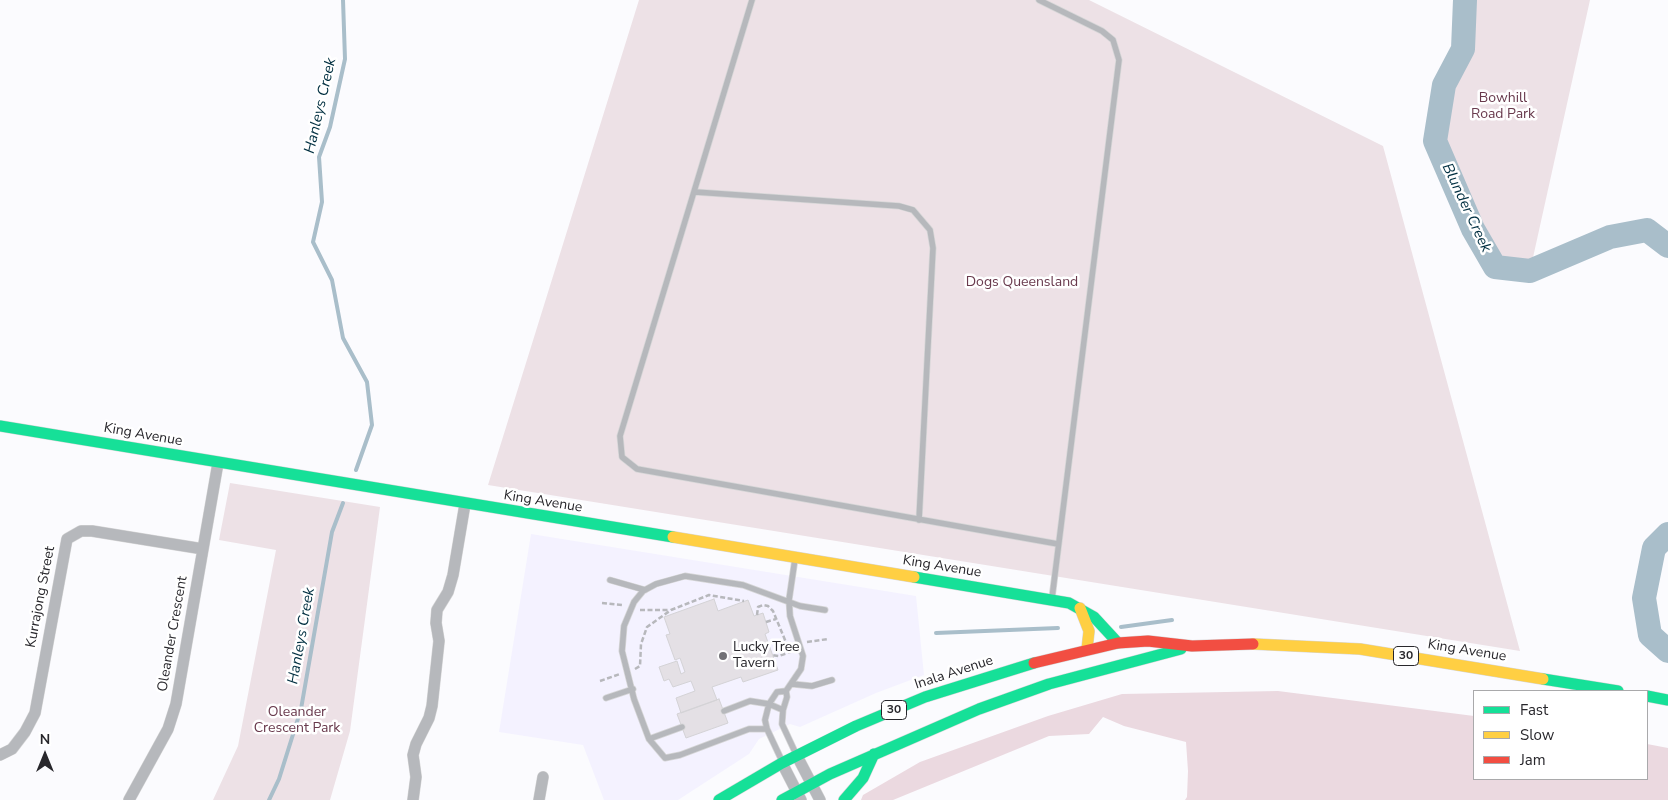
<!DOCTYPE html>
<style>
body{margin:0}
#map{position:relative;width:1668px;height:800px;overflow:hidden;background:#fbfbfe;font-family:"Nunito Sans",sans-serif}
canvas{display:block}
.legend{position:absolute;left:1473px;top:690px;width:175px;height:90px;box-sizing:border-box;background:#fff;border:1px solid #a9a9ab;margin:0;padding:6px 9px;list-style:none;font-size:15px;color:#28272c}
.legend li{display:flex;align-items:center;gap:10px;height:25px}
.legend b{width:25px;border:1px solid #a9a9ab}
.north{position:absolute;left:20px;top:730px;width:50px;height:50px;-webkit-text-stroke:4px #fff;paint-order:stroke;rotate:0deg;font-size:14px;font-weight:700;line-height:20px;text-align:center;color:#28272c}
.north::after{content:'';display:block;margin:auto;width:18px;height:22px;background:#28272c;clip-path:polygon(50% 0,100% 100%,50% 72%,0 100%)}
</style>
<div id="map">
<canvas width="1668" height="800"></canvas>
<ul class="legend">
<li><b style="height:6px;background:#16e098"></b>Fast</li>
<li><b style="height:6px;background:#ffcf43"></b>Slow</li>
<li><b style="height:6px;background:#f24e42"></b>Jam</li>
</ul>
<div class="north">N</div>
</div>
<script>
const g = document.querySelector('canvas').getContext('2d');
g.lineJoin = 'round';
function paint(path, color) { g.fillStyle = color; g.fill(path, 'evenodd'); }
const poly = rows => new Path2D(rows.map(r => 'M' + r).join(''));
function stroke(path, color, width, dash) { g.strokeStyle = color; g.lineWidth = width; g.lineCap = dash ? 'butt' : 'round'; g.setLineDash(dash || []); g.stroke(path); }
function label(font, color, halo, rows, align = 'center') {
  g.font = font + ' "Nunito Sans",sans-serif'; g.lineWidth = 5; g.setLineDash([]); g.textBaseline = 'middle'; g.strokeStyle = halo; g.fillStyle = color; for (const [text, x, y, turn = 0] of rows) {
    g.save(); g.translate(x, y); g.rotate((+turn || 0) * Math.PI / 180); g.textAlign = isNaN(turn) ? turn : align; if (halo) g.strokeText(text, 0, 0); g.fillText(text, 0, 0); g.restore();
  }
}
paint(poly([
 [531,534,916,596,924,675,876,693,800,727,790,724,759,739,749,754,678,800,604,800,583,745,499,732]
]), '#f4f2ff');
paint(poly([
 [639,0,1089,0,1383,146,1520,651,488,485],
 [1465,0,1590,0,1530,271,1495,267,1473,229,1435,141,1444,85,1463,49],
 [230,483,380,507,350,731,330,800,213,800,238,746,276,550,219,540]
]), '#ede1e6');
paint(poly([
 [1278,691,1474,716,1474,779,1647,779,1647,744,1668,748,1668,800,1185,800,1187,797,1188,771,1186,742,1124,726,1103,717,1089,734,1049,736,893,800,861,800,863,795,920,762,1048,716,1122,694]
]), '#ebd9e0');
stroke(poly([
 [343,0,345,59,330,127,319,157,322,202,313,242,332,280,343,338,367,382,372,425,356,470],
 [1121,627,1172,620],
 [936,633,1058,628],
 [269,800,279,779,301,709,332,532,343,503]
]), '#a9beca', 4);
stroke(poly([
 [1465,0,1463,49,1444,85,1435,141,1473,229,1495,267,1530,271,1610,237,1647,230,1668,246],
 [1668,534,1654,548,1644,598,1650,635,1668,651]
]), '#a9beca', 24);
const building = poly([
 [714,599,718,611,748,600,754,616,763,613,769,632,765,634,778,670,743,682,741,677,712,687,717,700,681,713,676,698,695,691,691,681,673,687,669,679,664,681,659,667,677,661,681,674,685,672,680,658,675,660,666,635,670,634,664,617,714,599],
 [719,699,728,723,686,738,677,714,719,699]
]);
paint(building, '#e4e0e5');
stroke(building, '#d4d3d6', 1);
const lane = poly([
 [752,0,620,436,622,457,637,469,1058,544],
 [1039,0,1102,31,1113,40,1119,60,1052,598],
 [695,192,899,206,913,210,930,230,933,248,919,520],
 [610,580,645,590],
 [792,684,812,686,832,680],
 [786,691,787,697,783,710,782,724,796,754],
 [606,698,633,689],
 [724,711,750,701,769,704,783,710],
 [767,729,749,729,680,755,665,758,649,739,634,699,622,651,624,626,634,602,643,591,656,584,685,576,743,585,800,606,825,610],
 [649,739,682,727],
 [782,761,767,729,765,720,769,704,777,692,786,691,801,669,803,656,790,616,789,600,795,559]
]);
const street = poly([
 [0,755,12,749,25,732,35,713,67,539,81,531,92,531,203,549],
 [797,756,820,800],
 [782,763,801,800],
 [129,800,168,729,176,704,218,463],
 [413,800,416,777,413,755,416,744,429,718,432,706,439,641,436,623,437,610,448,592,453,575,465,504],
 [539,800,543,777]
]);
const fast = poly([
 [0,426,673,537],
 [914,577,1069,603,1094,617,1118,643],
 [1543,679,1618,691],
 [1647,696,1668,700],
 [719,800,782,763,856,726,925,697,1034,663],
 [782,800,830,774,979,709,1049,684,1181,649],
 [844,800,863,778,874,754]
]);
const slow = poly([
 [673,537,914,577],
 [1080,608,1089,631,1087,649],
 [1253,644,1360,649,1543,679]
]);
const jam = poly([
 [1034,663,1118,643,1148,641,1192,646,1253,644]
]);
stroke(lane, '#d6d6d7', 7);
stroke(street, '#d6d6d7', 12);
stroke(fast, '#d6d6d7', 12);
stroke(slow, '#d6d6d7', 12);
stroke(jam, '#d6d6d7', 12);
stroke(poly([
 [602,603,623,605],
 [640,610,670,610],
 [757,615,758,607,763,605,768,606,773,611,790,652,779,656,772,655],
 [766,622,776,619],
 [807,642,828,639],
 [635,669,640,666,641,644,647,627,671,610,709,595,744,601],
 [600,681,620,674]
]), '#b7b8bc', 2.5, [5, 2.5]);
stroke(lane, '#b6b8bc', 5.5);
stroke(street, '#b6b8bc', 11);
stroke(fast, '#16e098', 11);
stroke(slow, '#ffcf43', 11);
stroke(jam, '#f24e42', 11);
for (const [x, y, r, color] of [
 [723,656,5,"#727176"]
]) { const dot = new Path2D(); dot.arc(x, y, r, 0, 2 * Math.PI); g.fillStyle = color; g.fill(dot); stroke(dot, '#fff', 2); }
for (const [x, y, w] of [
 [1406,656,25],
 [894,710,25]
]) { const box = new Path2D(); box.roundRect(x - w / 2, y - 9.5, w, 19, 4); g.fillStyle = '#fff'; g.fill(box); stroke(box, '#28272c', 1); }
label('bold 12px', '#28272c', null, [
 ["30",1406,656],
 ["30",894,710]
]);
label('14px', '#693a4d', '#fff', [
 ["Bowhill",1503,99],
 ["Road Park",1503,115],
 ["Dogs Queensland",1022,283],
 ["Oleander",297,713],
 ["Crescent Park",297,729]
]);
label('14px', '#28272c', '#fff', [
 ["King Avenue",143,435,10],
 ["King Avenue",543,502,9],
 ["King Avenue",942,567,9],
 ["Kurrajong Street",41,597,-79],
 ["Oleander Crescent",173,634,-80],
 ["King Avenue",1467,651,9],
 ["Inala Avenue",954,673,-18]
]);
label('14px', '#28272c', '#fff', [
 ["Lucky Tree",733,648],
 ["Tavern",733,664]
], 'left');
label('italic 15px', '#012f41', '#fff', [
 ["Hanleys Creek",321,106,-77],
 ["Blunder Creek",1466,208,65],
 ["Hanleys Creek",302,636,-80]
]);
</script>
